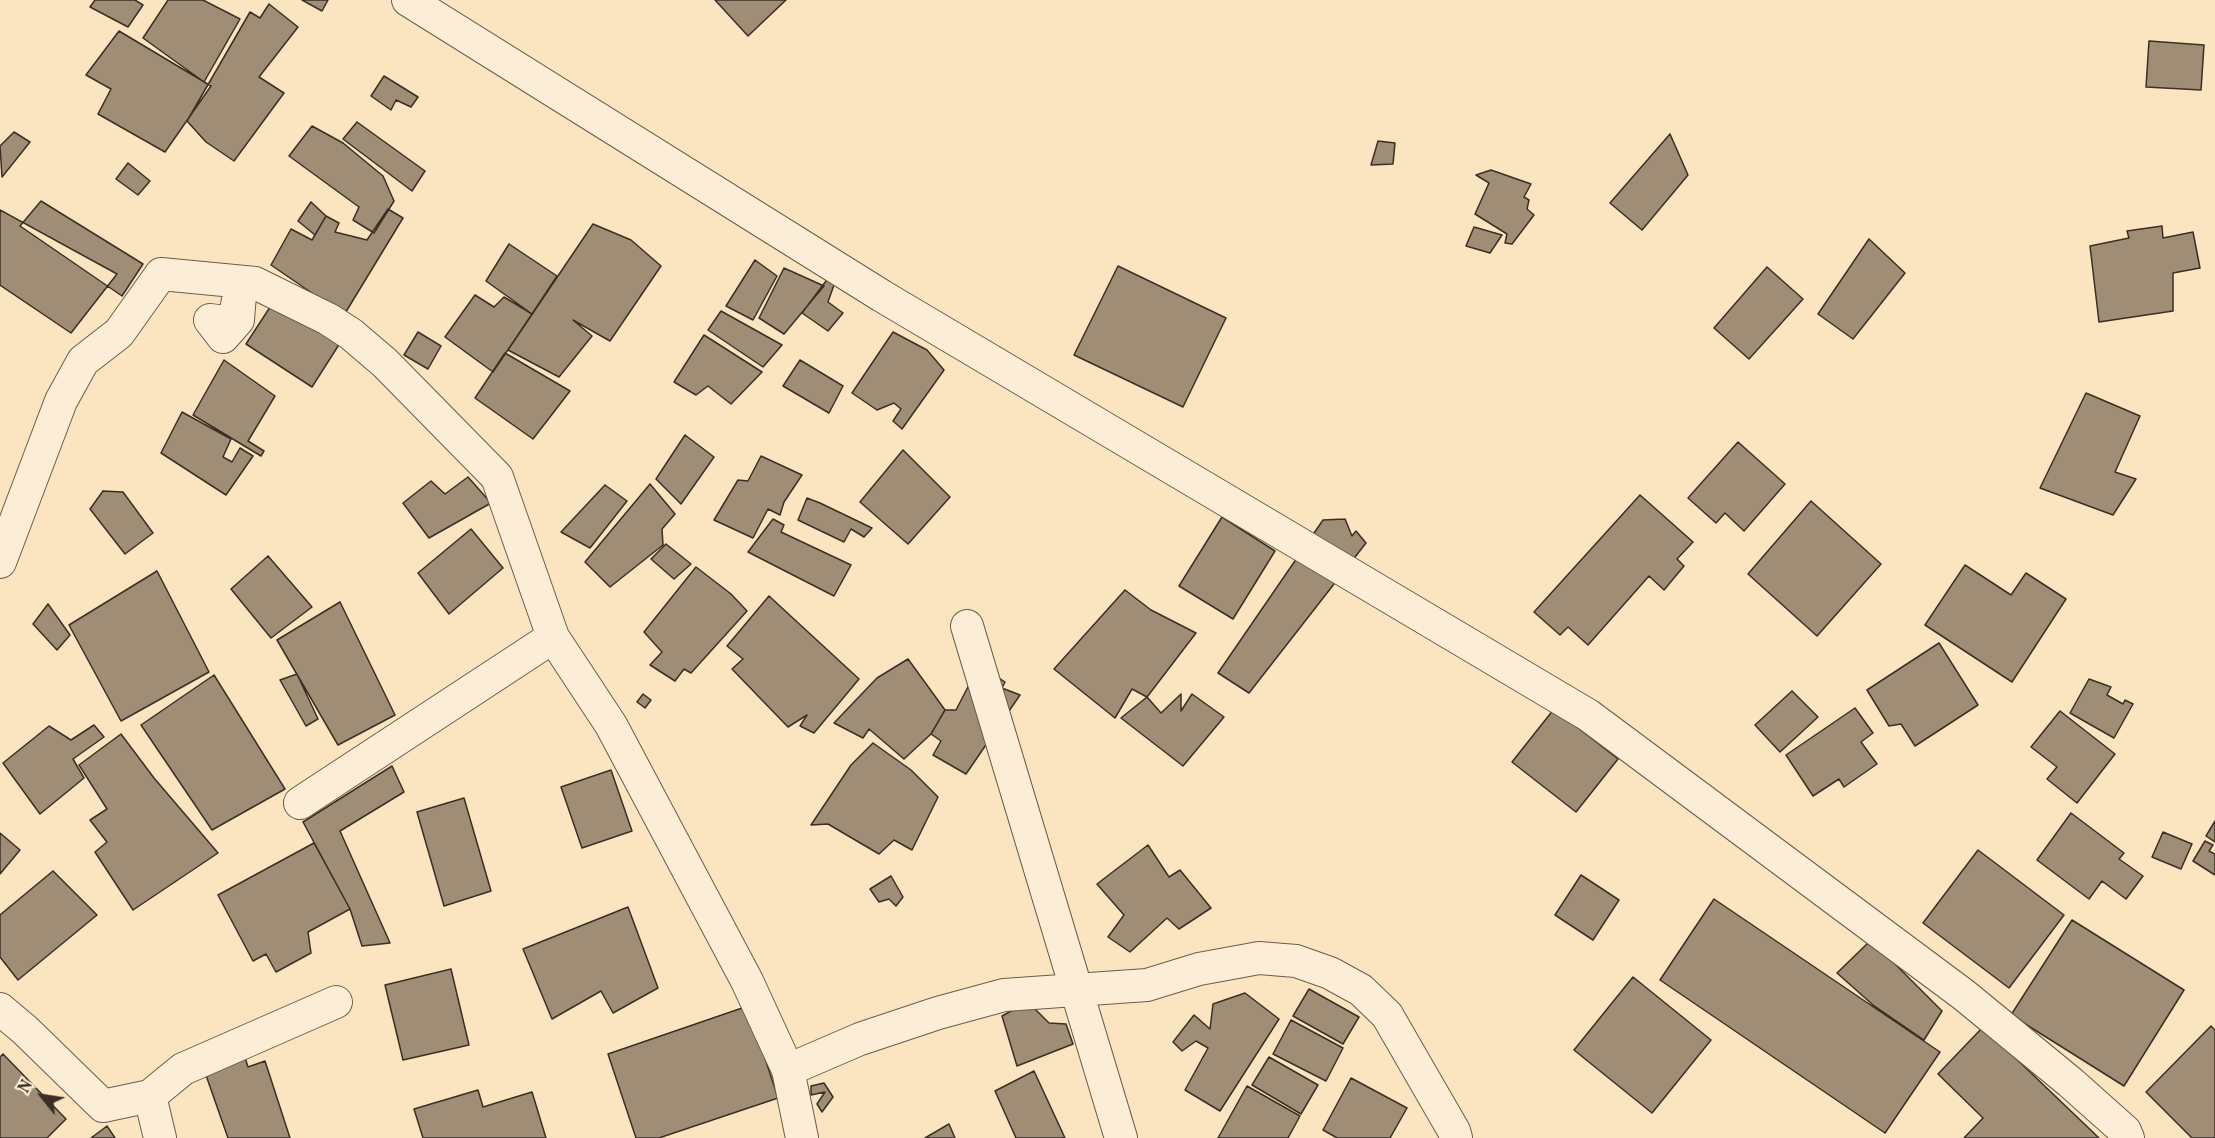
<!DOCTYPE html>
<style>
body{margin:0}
#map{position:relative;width:2215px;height:1138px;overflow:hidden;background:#fbe4c0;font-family:Vollkorn,serif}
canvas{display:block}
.north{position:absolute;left:12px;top:1066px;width:60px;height:60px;-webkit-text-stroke:4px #fcedd6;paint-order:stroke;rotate:300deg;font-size:16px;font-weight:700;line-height:24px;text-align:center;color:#3b2f25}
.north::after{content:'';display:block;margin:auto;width:21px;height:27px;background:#3b2f25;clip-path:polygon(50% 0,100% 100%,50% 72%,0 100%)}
</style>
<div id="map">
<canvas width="2215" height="1138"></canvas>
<div class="north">N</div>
</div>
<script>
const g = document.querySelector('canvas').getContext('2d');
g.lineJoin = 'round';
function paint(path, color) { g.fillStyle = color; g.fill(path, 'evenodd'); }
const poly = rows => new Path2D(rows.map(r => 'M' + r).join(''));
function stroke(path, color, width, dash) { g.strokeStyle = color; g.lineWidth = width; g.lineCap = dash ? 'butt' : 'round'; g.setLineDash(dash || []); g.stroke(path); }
const building = poly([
 [95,0,135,0,143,5,128,27,90,7,95,0],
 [168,0,203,0,240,19,204,82,143,38,168,0],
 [302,0,328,0,322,11,302,0],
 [715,0,786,0,748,36,715,0],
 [269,4,298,27,259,77,284,93,234,161,206,142,187,121,250,12,260,18,269,4],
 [119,31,211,86,165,152,98,114,111,89,86,75,119,31],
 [2149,41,2204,45,2201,90,2146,87,2149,41],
 [384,76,418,97,411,107,396,100,391,110,371,96,384,76],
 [357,122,425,171,412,191,343,139,357,122],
 [312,126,343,143,383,176,394,201,374,233,353,220,359,207,289,156,312,126],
 [14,132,30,142,2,177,0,146,14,132],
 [1670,134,1688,175,1642,230,1610,203,1670,134],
 [1378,141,1395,143,1393,164,1371,165,1378,141],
 [128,163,150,181,138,195,116,179,128,163],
 [1491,170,1531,184,1524,197,1529,200,1527,209,1534,215,1512,244,1505,243,1507,234,1475,214,1489,183,1476,175,1491,170],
 [41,201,143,264,122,296,20,226,41,201],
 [311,202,326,216,315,235,298,221,311,202],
 [388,209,403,218,344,315,271,265,291,229,312,240,326,216,339,223,335,232,367,240,388,209],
 [0,210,117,274,71,333,0,285,0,210],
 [593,224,631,240,661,266,610,341,573,320,592,336,559,377,508,350,593,224],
 [2162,226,2163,238,2193,232,2200,268,2173,273,2173,311,2099,322,2090,246,2129,238,2127,231,2162,226],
 [1474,227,1502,235,1490,253,1466,246,1474,227],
 [1869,239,1905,273,1853,339,1818,314,1869,239],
 [509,244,557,276,532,314,486,281,509,244],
 [755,260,777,276,753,320,726,306,755,260],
 [1118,266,1226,318,1183,407,1074,355,1118,266],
 [1767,267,1803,299,1749,359,1714,328,1767,267],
 [784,268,824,286,784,334,759,318,784,268],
 [829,277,835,282,828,302,843,313,828,331,802,313,829,277],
 [475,295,494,307,504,297,532,314,493,372,445,337,475,295],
 [274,301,340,343,312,387,246,344,274,301],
 [721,311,782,345,763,367,708,330,721,311],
 [418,332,441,346,428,369,404,355,418,332],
 [893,332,927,350,944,370,902,429,893,421,901,409,894,403,877,410,852,393,893,332],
 [704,335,762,372,731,404,708,386,696,395,674,382,704,335],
 [505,353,570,391,533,439,475,398,505,353],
 [224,360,275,396,248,441,264,451,261,456,193,415,224,360],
 [800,360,843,386,829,413,783,386,800,360],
 [2086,393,2140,416,2115,472,2136,479,2113,515,2040,488,2086,393],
 [182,412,231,439,223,457,232,462,240,448,253,456,226,495,161,453,182,412],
 [685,435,714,457,681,504,656,479,685,435],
 [1738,442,1785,484,1744,531,1725,513,1716,523,1688,498,1738,442],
 [903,450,950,497,908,544,860,502,903,450],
 [761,456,802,475,784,502,780,515,768,509,753,538,714,520,738,480,748,481,761,456],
 [468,477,491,503,429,538,403,503,431,481,445,494,468,477],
 [650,484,675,514,662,529,663,545,610,587,585,562,650,484],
 [605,485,627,501,590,548,561,532,605,485],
 [103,491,123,492,153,533,125,554,90,509,103,491],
 [1640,495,1693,542,1677,559,1684,566,1664,590,1649,576,1588,645,1568,627,1560,635,1534,612,1640,495],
 [807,498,820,503,872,528,864,537,851,529,844,542,798,520,807,498],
 [1811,501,1881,564,1817,636,1748,574,1811,501],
 [1222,517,1275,551,1233,619,1179,586,1222,517],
 [773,519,784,525,781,532,851,565,834,596,748,552,773,519],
 [1345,519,1352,536,1356,531,1366,543,1249,693,1218,673,1323,520,1345,519],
 [471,529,503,568,449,614,418,573,471,529],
 [666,544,691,564,674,579,651,559,666,544],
 [268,556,312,607,271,638,231,589,268,556],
 [1965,565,2011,595,2026,573,2066,599,2012,682,1925,625,1965,565],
 [696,567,731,594,747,611,691,673,684,669,675,681,650,665,662,652,644,632,696,567],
 [157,571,209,672,121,721,69,625,157,571],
 [1125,590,1151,610,1196,633,1147,697,1132,689,1115,718,1054,669,1125,590],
 [769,596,859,679,814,733,800,726,807,715,788,727,732,669,743,659,727,646,769,596],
 [340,602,395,715,338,745,277,640,340,602],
 [48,604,70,635,57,650,33,624,48,604],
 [1939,643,1978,705,1915,746,1901,724,1889,726,1867,690,1939,643],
 [908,659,945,710,931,734,904,759,869,729,863,738,834,723,877,678,908,659],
 [987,670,1005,682,1002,688,1020,695,966,774,933,755,941,741,931,734,945,710,956,710,972,679,987,670],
 [297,674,318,719,306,726,280,680,297,674],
 [214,675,285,789,212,830,141,725,214,675],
 [2089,679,2111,687,2107,695,2123,704,2125,700,2133,704,2114,738,2070,713,2089,679],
 [1792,691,1818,717,1780,752,1755,725,1792,691],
 [643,694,651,700,645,708,637,702,643,694],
 [1181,694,1181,711,1192,694,1224,717,1183,766,1121,718,1147,697,1161,713,1181,694],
 [1855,708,1873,733,1861,742,1877,764,1844,787,1839,779,1813,796,1786,755,1855,708],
 [1554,709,1618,759,1576,812,1512,762,1554,709],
 [2060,711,2115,754,2077,803,2047,779,2057,767,2031,747,2060,711],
 [94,725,104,737,73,759,84,778,40,814,3,763,49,726,71,740,94,725],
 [121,734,154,778,218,853,133,910,95,852,107,842,90,820,107,809,79,765,121,734],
 [873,743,911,770,938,797,912,850,894,840,879,854,828,824,811,825,851,765,873,743],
 [392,766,404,792,340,831,390,943,362,946,350,909,303,822,392,766],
 [611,770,632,831,582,848,561,787,611,770],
 [464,798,491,891,444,906,417,812,464,798],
 [2071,813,2124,853,2119,859,2143,876,2126,899,2102,881,2089,899,2037,860,2071,813],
 [2215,821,2215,842,2206,836,2215,821],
 [2163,832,2192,844,2181,869,2152,857,2163,832],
 [0,833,20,850,0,874,0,833],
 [2205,841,2213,845,2209,851,2215,854,2215,875,2193,861,2205,841],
 [314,843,350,909,308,932,311,953,276,972,266,954,253,961,218,895,314,843],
 [1148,845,1169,877,1180,870,1211,908,1179,929,1167,918,1130,952,1108,937,1124,915,1097,884,1148,845],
 [1978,850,2064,915,2009,988,1923,923,1978,850],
 [53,871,97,915,18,980,0,957,0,915,53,871],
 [1581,875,1619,900,1593,940,1555,915,1581,875],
 [891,876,903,897,896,906,889,899,879,902,870,889,891,876],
 [1714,899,1940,1052,1885,1133,1660,980,1714,899],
 [628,907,658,988,613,1013,601,991,552,1019,523,949,628,907],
 [2072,920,2184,990,2124,1086,2011,1015,2072,920],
 [1871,940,1942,1011,1924,1040,1873,1005,1837,973,1871,940],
 [451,969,469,1045,403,1060,385,985,451,969],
 [1633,977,1711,1040,1652,1113,1574,1050,1633,977],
 [1309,989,1359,1017,1343,1044,1293,1016,1309,989],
 [1245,993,1279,1019,1220,1111,1185,1090,1208,1048,1196,1041,1182,1051,1173,1042,1194,1015,1210,1029,1213,1004,1245,993],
 [1028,1002,1049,1023,1066,1024,1073,1044,1017,1066,1002,1016,1028,1002],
 [748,1006,778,1098,659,1138,636,1138,608,1054,748,1006],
 [1291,1020,1343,1048,1326,1081,1273,1054,1291,1020],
 [2211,1026,2215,1030,2215,1138,2192,1138,2146,1092,2211,1026],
 [1983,1027,2099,1138,1964,1138,1983,1118,1938,1074,1983,1027],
 [241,1044,248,1067,265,1061,290,1138,228,1138,201,1061,241,1044],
 [3,1054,66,1119,47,1138,0,1138,0,1057,3,1054],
 [1269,1057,1318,1085,1301,1114,1252,1085,1269,1057],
 [1034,1071,1065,1138,1016,1138,995,1091,1034,1071],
 [1351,1078,1407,1108,1390,1138,1337,1138,1323,1130,1351,1078],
 [824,1083,833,1097,822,1112,817,1104,825,1092,811,1095,811,1086,824,1083],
 [1247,1086,1300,1116,1288,1138,1218,1138,1247,1086],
 [478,1090,483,1107,532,1092,546,1138,423,1138,414,1109,478,1090],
 [949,1124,955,1138,925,1138,949,1124],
 [107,1126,115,1138,91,1138,107,1126]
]);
paint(building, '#9f8d76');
stroke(building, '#3b2f25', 1.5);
const street = poly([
 [408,0,882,296,1588,715,1964,995,2070,1082,2125,1131,2128,1138],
 [241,282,238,320,223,337,210,320,234,323,241,282],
 [0,562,61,401,83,361,119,333,161,274,255,283,328,319,351,334,385,363,497,477,553,637,611,725,747,981,788,1070,802,1138],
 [967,626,1121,1138],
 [300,803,553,637],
 [0,1009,25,1030,103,1106,150,1096,160,1138],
 [788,1070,860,1039,938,1013,1004,995,1147,985,1199,969,1259,958,1296,961,1330,973,1361,990,1387,1015,1454,1131,1456,1138],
 [150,1096,183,1069,336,1002]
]);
stroke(street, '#6b5c4c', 34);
stroke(street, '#fcedd6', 32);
</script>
